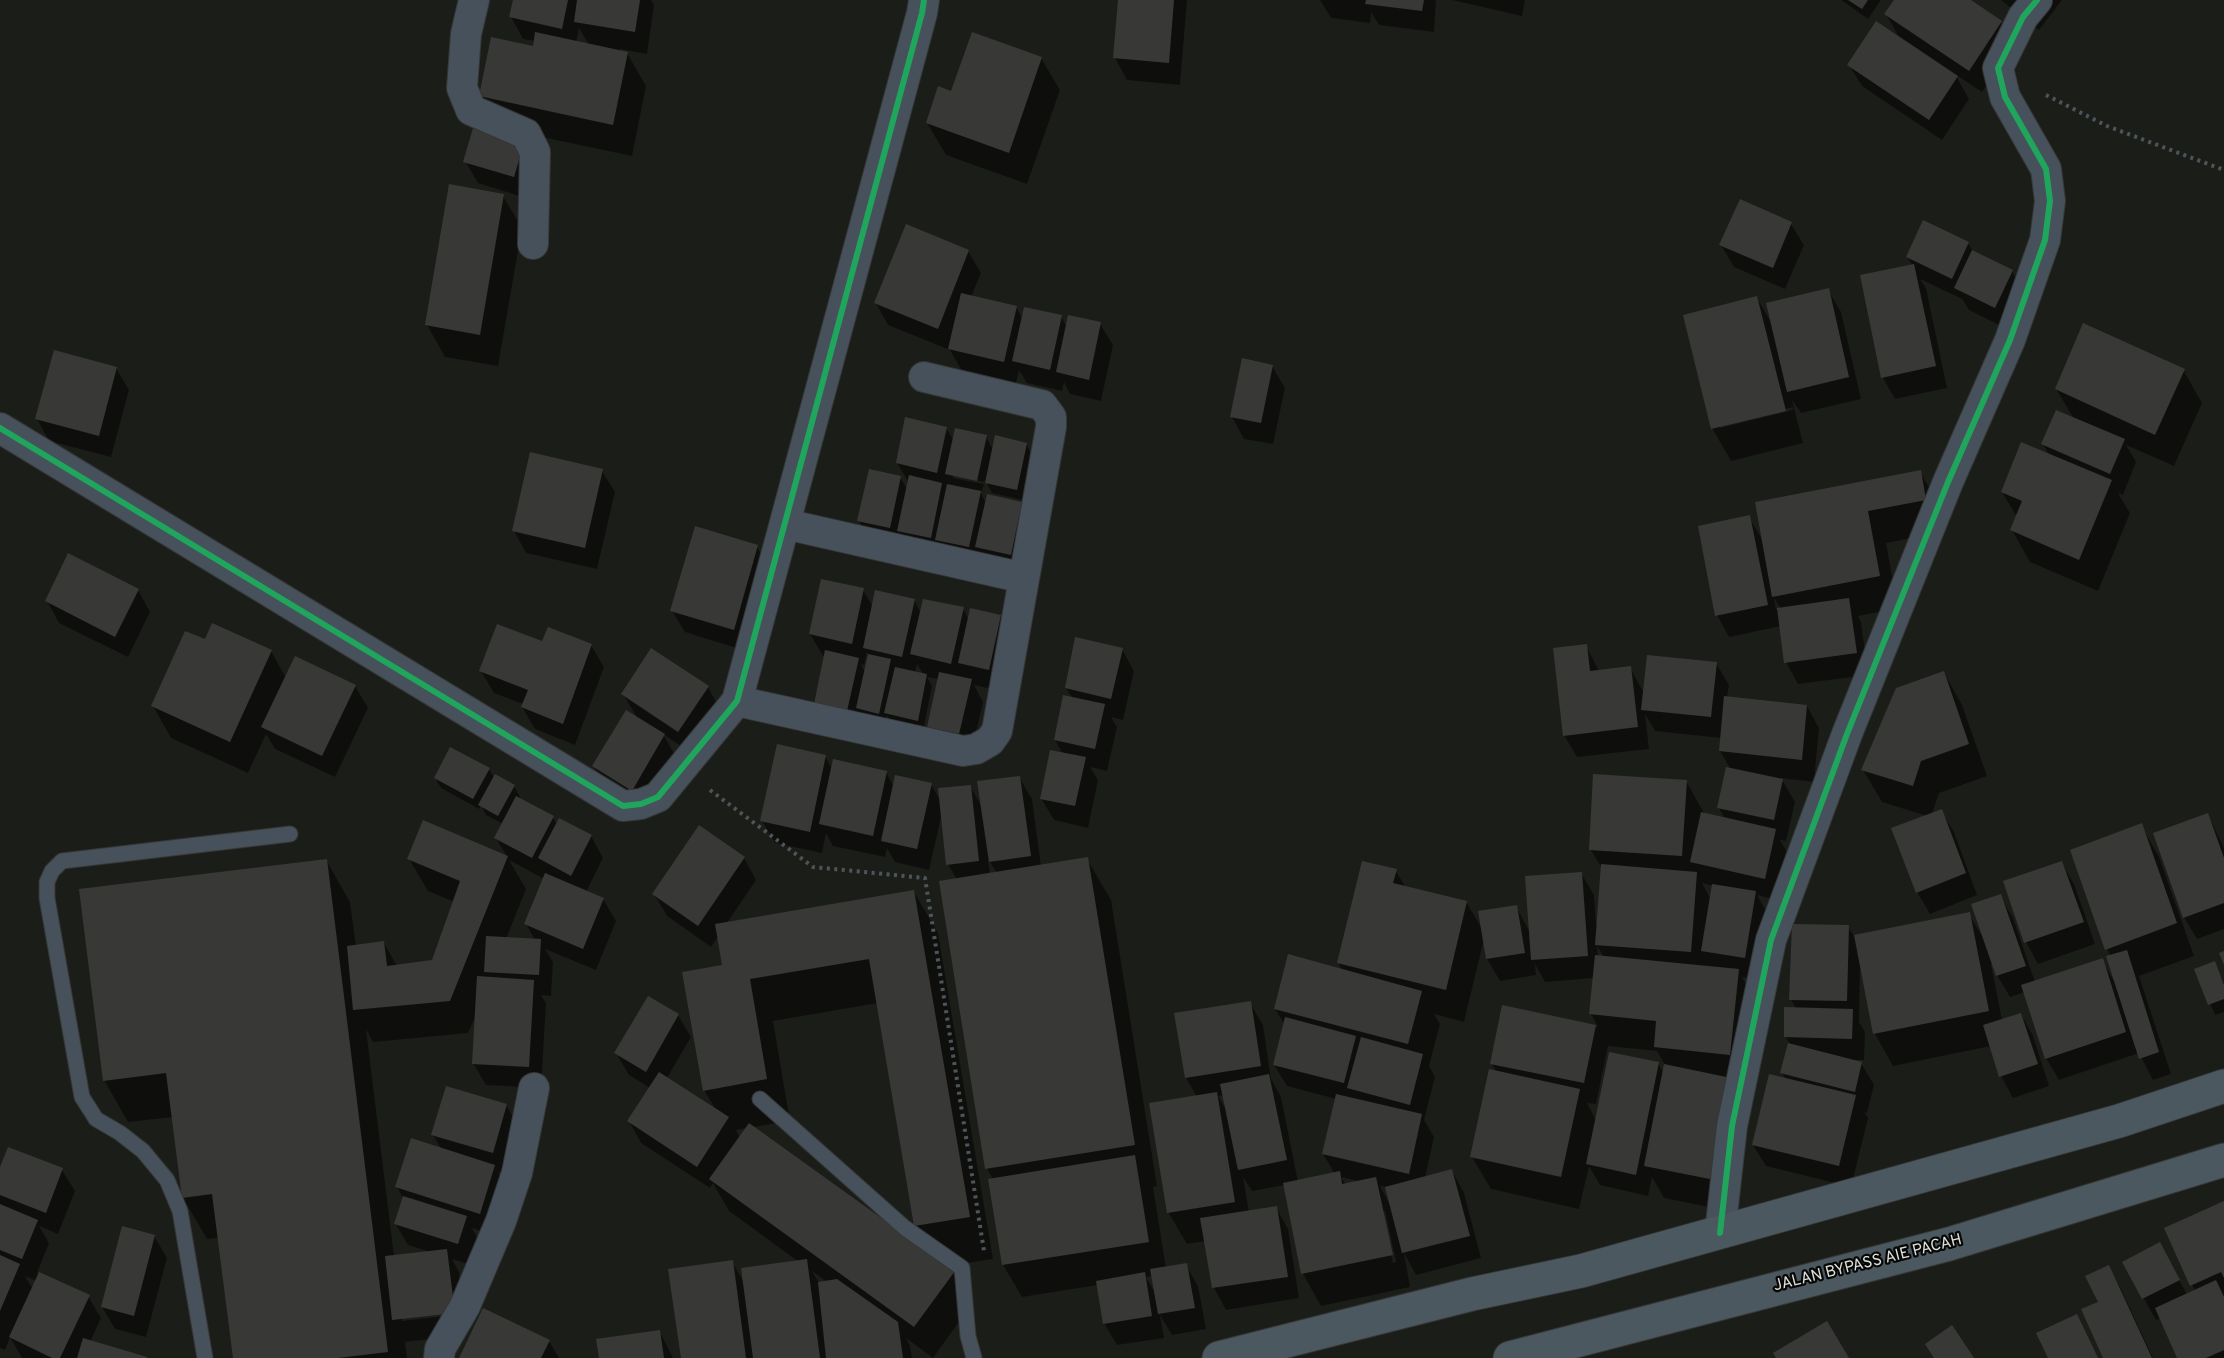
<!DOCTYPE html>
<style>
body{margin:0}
canvas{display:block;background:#1b1d19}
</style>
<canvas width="2224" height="1358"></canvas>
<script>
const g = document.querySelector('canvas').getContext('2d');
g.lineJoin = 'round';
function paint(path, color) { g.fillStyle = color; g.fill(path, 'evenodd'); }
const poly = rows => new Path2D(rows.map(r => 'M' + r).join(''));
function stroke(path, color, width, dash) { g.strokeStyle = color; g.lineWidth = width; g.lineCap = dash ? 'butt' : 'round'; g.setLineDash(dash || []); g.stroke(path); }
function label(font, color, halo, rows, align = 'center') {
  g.font = font + ' Overpass,sans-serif'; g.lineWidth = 4.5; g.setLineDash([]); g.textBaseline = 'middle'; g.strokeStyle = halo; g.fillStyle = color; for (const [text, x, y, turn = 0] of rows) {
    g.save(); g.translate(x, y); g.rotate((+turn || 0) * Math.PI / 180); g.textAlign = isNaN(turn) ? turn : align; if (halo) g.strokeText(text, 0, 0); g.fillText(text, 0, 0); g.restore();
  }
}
paint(poly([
 [514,0,651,0,654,5,647,54,620,49,620,52,627,53,646,86,632,156,499,128,480,96,534,47,535,41,523,39,511,17],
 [579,28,589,45,576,43],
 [1119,0,1187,0,1180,85,1127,80,1115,58],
 [1320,0,1436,0,1434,32,1379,25,1371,12,1370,23,1331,18],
 [1452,0,1525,0,1522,16],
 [1841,0,1881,0,1868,19],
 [1896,0,1969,0,2001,22,2014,44,1982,92,1955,74,1969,99,1942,140,1862,86,1849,65,1900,39,1886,14],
 [2001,0,2062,0,2039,30],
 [1041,58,1060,90,1027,184,946,155,927,123,952,92],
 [474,130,535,166,526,198,478,183,465,161],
 [503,196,522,228,498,366,445,357,427,325],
 [1791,224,1804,245,1785,289,1734,267,1721,245],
 [1968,243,1974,253,2012,271,2024,293,2007,329,1969,310,1962,299,1920,279,1926,288,1947,388,1895,399,1883,378,1913,266,1907,257],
 [968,251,981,273,971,297,1016,307,1023,320,1061,317,1067,327,1100,324,1113,345,1101,401,1070,394,1064,382,1062,391,1027,383,1019,370,1016,383,962,371,950,350,888,325,876,303],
 [1828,290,1841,312,1861,399,1801,413,1792,400,1803,443,1731,461,1712,428,1757,298,1772,324],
 [1793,407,1793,410,1720,428,1720,425],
 [1272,366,1285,388,1273,444,1244,439,1232,417],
 [116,368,129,390,111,457,49,441,37,419],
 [2184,371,2202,403,2174,466,2126,445,2136,462,2123,495,2118,493,2130,513,2098,591,2030,562,2012,530,2017,517,2002,492,2049,455,2043,444,2074,419,2056,389],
 [946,428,954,441,986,437,993,450,1026,444,1032,455,1022,500,992,493,985,480,982,491,979,490,986,503,1021,503,1034,525,1023,576,872,543,859,521,900,477,907,489,909,483,897,463],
 [953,475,984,482,984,484,953,478],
 [602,471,615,492,597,569,526,553,514,531],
 [1920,472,1939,504,1943,532,1886,543,1898,608,1858,616,1861,622,1868,675,1798,684,1786,662,1781,626,1729,637,1717,615,1749,517,1763,541],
 [1774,598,1781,609,1776,610],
 [757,547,770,568,746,651,685,632,672,611],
 [138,590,150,612,128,657,59,623,47,601],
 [863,590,873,607,914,600,921,613,963,609,969,620,1000,616,1013,638,1001,691,974,685,983,702,971,755,941,749,929,727,939,679,927,677,932,686,923,731,892,724,887,715,885,724,828,725,826,656,823,656,810,634],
 [867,652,869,656,865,673,861,664,864,665],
 [917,664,923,674,915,673],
 [206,641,271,651,286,678,355,686,368,708,335,777,275,749,266,734,248,773,171,738,153,706],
 [543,643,591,645,604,667,575,745,535,729,522,707,523,704,494,693,481,671],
 [1586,646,1599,671,1630,668,1644,693,1716,663,1729,685,1727,697,1807,706,1819,728,1814,782,1781,778,1795,802,1786,841,1780,840,1787,852,1777,900,1757,895,1768,914,1757,979,1742,977,1757,1003,1729,1211,1664,1198,1652,1177,1648,1196,1600,1185,1589,1166,1579,1209,1491,1189,1472,1157,1496,1072,1492,1064,1503,1007,1598,1027,1591,1014,1594,978,1545,982,1535,964,1536,975,1500,981,1487,959,1484,939,1464,1022,1434,1014,1440,1024,1429,1066,1435,1077,1424,1120,1434,1137,1425,1178,1452,1171,1464,1193,1481,1258,1416,1275,1404,1253,1410,1287,1321,1306,1303,1274,1285,1185,1252,1191,1243,1177,1249,1212,1276,1207,1288,1229,1299,1298,1226,1310,1214,1288,1206,1241,1187,1244,1168,1212,1197,1097,1186,1078,1250,1003,1263,1025,1271,1079,1281,1097,1298,1182,1335,1174,1323,1154,1336,1099,1287,1086,1274,1065,1285,1025,1275,1009,1343,971,1338,963,1396,871,1406,888,1466,902,1483,930,1516,907,1530,932,1581,873,1594,895,1596,924,1598,924,1602,869,1591,850,1686,781,1704,813,1725,819,1719,808,1731,770,1720,751,1721,738,1655,731,1645,714,1649,749,1577,757,1564,735],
 [1702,883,1714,886,1711,900],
 [1597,946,1604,957,1598,957],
 [1608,1046,1657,1051,1665,1065,1664,1074,1658,1063,1596,1120,1587,1103,1596,1104],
 [1224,1095,1227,1111,1218,1096],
 [1341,1177,1362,1182,1346,1185],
 [1380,1186,1387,1187,1389,1203],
 [1382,1211,1385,1211,1396,1262,1393,1263],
 [1122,649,1134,671,1123,720,1111,717,1117,727,1107,771,1090,767,1098,780,1088,828,1054,820,1041,798,1063,754,1055,740,1073,699,1066,688],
 [1944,673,1962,705,1987,776,1939,793,1932,814,1941,811,1954,832,1977,895,1930,914,1917,892,1927,816,1882,802,1863,770],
 [708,687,720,709,691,753,663,734,676,757,644,811,606,787,594,766,638,719,623,694],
 [825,756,832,769,886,772,894,787,931,784,941,802,970,786,982,807,1019,777,1032,799,1041,866,1087,859,1111,900,1157,1186,1153,1187,1166,1268,1186,1265,1198,1286,1206,1329,1172,1335,1160,1315,1164,1338,1117,1345,1104,1323,1098,1285,1022,1297,1003,1265,990,1180,993,1179,987,1169,957,880,948,864,942,813,929,870,895,862,887,848,885,857,833,846,826,833,822,853,775,843,762,821],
 [988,859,997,873,990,874],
 [1152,1276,1155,1293,1146,1277],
 [489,769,494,778,514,786,520,797,518,799,553,818,557,825,591,836,603,858,586,892,603,899,616,921,596,970,545,949,553,962,551,996,541,995,546,1003,541,1088,486,1085,473,1063,476,1015,468,1033,373,1042,366,1029,394,1256,430,1252,408,1245,395,1223,403,1198,397,1187,442,1150,433,1135,506,1105,519,1127,505,1174,498,1172,507,1188,492,1235,472,1228,478,1239,471,1265,452,1259,459,1272,466,1335,405,1342,407,1358,235,1358,219,1238,207,1239,183,1198,173,1117,128,1122,104,1080,326,860,350,902,356,946,384,943,397,966,433,961,454,902,428,891,409,859,507,857,496,838,503,824,486,815,481,806,479,809,441,788,435,778],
 [509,860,544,879,526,924,535,940,506,939,526,889],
 [462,1311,462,1314,402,1321,402,1317],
 [2208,815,2224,848,2224,929,2197,939,2184,917],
 [2141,825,2159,857,2194,956,2139,976,2171,1074,2153,1080,2139,1053,2059,1080,2046,1058,2025,992,2010,997,1997,975,1993,964,1991,964,2002,1020,2021,1014,2033,1036,2049,1086,2013,1098,2001,1076,1991,1046,1893,1066,1875,1034,1860,967,1859,1022,1865,1032,1864,1060,1852,1060,1861,1063,1874,1085,1867,1113,1864,1112,1868,1118,1851,1187,1766,1166,1753,1145,1786,1079,1782,1073,1791,1046,1786,1037,1796,1008,1791,1000,1848,927,1854,936,1969,914,1982,936,2000,896,2013,918,2035,982,2102,960,2115,983,2111,956,2107,949],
 [744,858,756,880,727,923,914,892,938,933,993,1259,946,1266,953,1272,972,1304,933,1358,906,1338,910,1346,912,1358,682,1358,732,1262,745,1284,799,1262,729,1211,713,1183,710,1188,641,1143,629,1121,650,1088,629,1075,616,1053,678,1015,691,1037,667,1078,716,1110,704,1090,724,966,719,935,711,947,667,916,654,894],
 [878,1003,916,1226,934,1258,753,1127,790,1121,773,1021],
 [747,1128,740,1138,736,1130],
 [812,1271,827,1282,819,1283],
 [2061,862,2074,884,2095,944,2038,964,2026,942],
 [2214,963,2224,983,2224,1012,2215,1015,2196,970],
 [62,1170,75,1191,58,1234,39,1226,49,1243,37,1273,88,1296,101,1318,90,1342,144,1358,22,1358,10,1337,5,1350,0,1348,0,1171],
 [25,1276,36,1281,33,1289],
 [2224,1202,2224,1358,2179,1358,2161,1318,2156,1320,2124,1263,2172,1266,2187,1295,2195,1291,2166,1228],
 [154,1236,167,1258,146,1337,115,1329,102,1307],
 [2109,1267,2121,1289,2153,1358,2105,1358,2100,1303],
 [660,1332,673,1358,600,1358],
 [549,1341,559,1358,460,1358]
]), '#0007');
paint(poly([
 [513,0,568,0,562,29,509,17],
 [577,0,640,0,635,32,574,22],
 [1118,0,1174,0,1169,63,1113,58],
 [1366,0,1424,0,1422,11,1365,4],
 [1848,0,1868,0,1862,9],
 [1894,0,1971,0,2002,21,1969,71,1884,14],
 [1876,21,1958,76,1929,120,1847,65],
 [535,32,628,52,613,125,479,96,491,37,533,46],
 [972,32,1042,57,1009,153,926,123,938,86,951,91],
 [473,128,524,143,514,177,463,162],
 [449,184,504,194,480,335,425,325],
 [1740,199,1792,222,1773,268,1719,245],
 [1923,220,1969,242,1952,279,1906,257],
 [906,224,969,250,938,329,874,303],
 [1972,250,2013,270,1995,308,1954,288],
 [1914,264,1936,366,1881,378,1860,275],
 [1829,288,1849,377,1787,392,1766,303],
 [961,293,1017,306,1004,362,948,349],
 [1757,296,1786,411,1711,429,1683,315],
 [1024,307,1062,315,1050,370,1012,361],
 [1068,315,1101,322,1089,380,1056,372],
 [2083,323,2185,369,2155,435,2055,389],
 [54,350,117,367,99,436,35,419],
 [1242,358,1273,365,1261,423,1230,417],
 [2056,410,2125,439,2110,474,2041,444],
 [905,417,947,427,937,473,896,463],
 [955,428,987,435,977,481,945,474],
 [995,435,1027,443,1017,490,985,483],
 [2021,442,2112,480,2079,560,2010,530,2022,501,2001,492],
 [530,452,603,469,585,548,512,531],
 [869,469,901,476,890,528,857,521],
 [1921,470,1926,500,1868,511,1880,576,1772,597,1755,502],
 [909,475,942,483,931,538,897,531],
 [947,484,981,491,969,547,935,540],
 [987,494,1022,502,1011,555,975,547],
 [1750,515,1768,605,1715,616,1698,526],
 [695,526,758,545,734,630,670,611],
 [68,553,139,589,115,637,45,601],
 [821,579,864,588,852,644,809,634],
 [875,590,915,599,902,657,863,648],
 [1849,598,1857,653,1784,663,1777,608],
 [923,599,964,607,951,664,910,654],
 [970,608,1001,615,989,670,958,663],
 [212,623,272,650,230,742,151,706,185,631,205,639],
 [497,624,542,641,548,627,592,644,563,724,521,707,528,690,479,671],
 [1075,637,1123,648,1111,699,1065,688],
 [1587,644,1590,671,1631,666,1638,727,1563,736,1553,648],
 [651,648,709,686,678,732,621,694],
 [825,650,859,658,847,711,814,704],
 [868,654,891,659,879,714,856,708],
 [1647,655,1717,662,1711,717,1641,710],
 [295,656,356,685,322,756,261,727],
 [895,667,927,674,918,721,884,713],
 [1944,671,1969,744,1921,761,1913,786,1861,770,1896,688],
 [939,672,972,679,959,734,927,727],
 [1063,695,1105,704,1095,749,1054,740],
 [1724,696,1807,705,1802,760,1719,751],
 [626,710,665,734,632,791,592,766],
 [777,744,826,755,810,832,760,821],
 [450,747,490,768,473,799,434,778],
 [1050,750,1086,757,1075,806,1040,799],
 [833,759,887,771,873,836,819,824],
 [1726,767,1783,779,1774,820,1717,808],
 [495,774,515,785,498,816,478,805],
 [1593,774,1687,780,1682,856,1589,850],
 [895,775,932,783,917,849,881,841],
 [1020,776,1031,856,989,862,977,781],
 [971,785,979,861,946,865,938,788],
 [516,796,554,816,532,858,494,838],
 [1942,809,1966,873,1916,893,1891,828],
 [1701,812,1776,829,1765,879,1690,862],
 [2208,813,2224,858,2224,903,2183,918,2153,833],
 [559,818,592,835,571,876,538,858],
 [423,820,508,856,450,1001,353,1010,347,946,384,941,387,966,432,960,460,881,407,859],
 [2142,823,2177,923,2105,950,2070,850],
 [699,825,745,857,698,926,652,894],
 [1088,857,1135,1145,985,1169,939,881],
 [327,859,388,1352,338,1358,233,1358,212,1194,182,1198,166,1073,103,1081,79,889],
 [1362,861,1397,869,1393,883,1467,901,1446,990,1337,963],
 [2062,861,2084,922,2024,943,2003,881],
 [1601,864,1697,872,1691,952,1595,945],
 [1582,872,1588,956,1531,960,1525,876],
 [545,873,604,898,583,949,524,924],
 [1712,884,1756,891,1745,958,1701,951],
 [914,890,970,1217,914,1226,869,959,750,979,767,1079,703,1091,682,972,722,965,715,924],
 [2001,894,2026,966,1996,976,1971,904],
 [1517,905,1525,953,1486,959,1478,911],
 [1970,912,1989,1011,1873,1034,1854,935],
 [1792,924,1849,925,1847,1001,1789,1000],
 [486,936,541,939,539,975,484,972],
 [2127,950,2159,1052,2139,1059,2106,956],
 [2224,951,2224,965,2219,953],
 [1288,954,1422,991,1408,1044,1274,1009],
 [1595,955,1739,969,1730,1055,1654,1047,1656,1021,1589,1014],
 [2103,958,2126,1032,2045,1059,2021,985],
 [2215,961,2224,985,2224,999,2208,1005,2194,969],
 [477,976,534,980,529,1067,472,1064],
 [648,996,679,1014,646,1072,614,1053],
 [1251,1001,1261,1066,1185,1078,1174,1013],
 [1502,1005,1596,1025,1584,1083,1490,1064],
 [1784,1007,1853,1009,1852,1039,1784,1037],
 [2021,1013,2038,1064,1999,1077,1983,1025],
 [1285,1017,1356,1036,1344,1083,1273,1065],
 [1361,1037,1423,1054,1410,1105,1347,1088],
 [1788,1043,1862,1062,1855,1092,1780,1073],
 [1609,1052,1659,1062,1636,1175,1586,1164],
 [1664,1064,1731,1078,1710,1179,1644,1166],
 [1489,1069,1580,1089,1561,1177,1470,1157],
 [659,1072,729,1117,697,1167,627,1121],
 [1269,1074,1287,1160,1238,1170,1220,1084],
 [1769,1074,1856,1095,1839,1166,1752,1145],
 [446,1086,507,1104,493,1153,431,1135],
 [1217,1092,1235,1202,1167,1213,1149,1103],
 [1336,1094,1422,1114,1409,1174,1322,1154],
 [749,1123,955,1271,914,1327,709,1179],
 [411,1138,495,1165,480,1214,395,1187],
 [8,1147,63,1168,46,1213,0,1195,0,1167],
 [1135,1155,1149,1242,1002,1265,988,1179],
 [1452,1169,1470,1236,1402,1253,1385,1187],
 [1340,1171,1342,1184,1376,1177,1393,1255,1301,1274,1283,1183],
 [403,1196,467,1216,458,1244,394,1224],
 [2224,1201,2224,1278,2221,1272,2190,1286,2164,1228],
 [0,1204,38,1220,22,1259,0,1250],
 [1277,1206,1288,1277,1212,1288,1200,1218],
 [122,1226,155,1235,134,1316,101,1307],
 [2160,1242,2180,1280,2142,1299,2122,1262],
 [447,1249,455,1313,392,1320,385,1256],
 [0,1255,20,1264,0,1311],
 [807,1259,820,1358,753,1358,741,1268],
 [733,1260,746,1358,681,1358,668,1269],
 [1187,1263,1195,1308,1158,1314,1150,1269],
 [2109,1265,2152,1358,2103,1358,2081,1309,2098,1302,2085,1276],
 [39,1272,90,1295,60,1358,52,1358,9,1337],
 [1145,1272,1152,1316,1103,1324,1096,1281],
 [837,1279,898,1322,903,1358,826,1358,818,1282],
 [2216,1280,2224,1297,2224,1350,2206,1358,2177,1358,2155,1308],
 [483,1308,550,1340,541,1358,459,1358],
 [2077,1314,2098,1358,2048,1358,2036,1333],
 [1827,1321,1849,1358,1776,1358,1773,1353],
 [1952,1325,1974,1358,1934,1358,1925,1344],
 [660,1330,664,1358,599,1358,596,1339],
 [83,1338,147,1357,147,1358,77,1358]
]), '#383936');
const lane = poly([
 [760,1099,905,1228,962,1268,968,1336,974,1358],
 [205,1358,180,1211,167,1180,143,1151,120,1133,96,1119,82,1097,47,898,47,882,52,871,62,861,290,834]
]);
const street = poly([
 [474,0,466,34,462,88,471,110,526,134,535,152,533,244],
 [0,428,623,806,641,804,658,797,737,701,922,13,924,0],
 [785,524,1024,578],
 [737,701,963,751,976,749,990,741,997,731,1051,427,1051,417,1042,405,924,377],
 [1720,1233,1732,1126,1771,940,1847,734,1948,482,2010,340,2045,240,2050,201,2046,169,2005,97,1998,68,2023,17,2037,0],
 [439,1358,440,1349,465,1306,501,1221,517,1173,534,1088]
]);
const highway = poly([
 [1219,1358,1472,1294,1581,1271,2119,1121,2224,1086],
 [1510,1358,1949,1244,2224,1160]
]);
stroke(lane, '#363735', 17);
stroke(street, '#363735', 32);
stroke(highway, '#363735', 35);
stroke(poly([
 [2046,95,2107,126,2224,170],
 [710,790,813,867,925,878,984,1251]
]), '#4e555a', 4, [3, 4.5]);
stroke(lane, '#46515b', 15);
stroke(street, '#46515b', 30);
stroke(highway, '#4b5860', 33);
stroke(poly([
 [0,428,623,806,641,804,658,797,737,701,922,13,924,0],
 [1720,1233,1732,1126,1771,940,1847,734,1948,482,2010,340,2045,240,2050,201,2046,169,2005,97,1998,68,2023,17,2037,0]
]), '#20a55d', 6);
label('16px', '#dee0db', '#070806', [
 ["JALAN BYPASS AIE PACAH",1868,1264,-14]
]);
</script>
